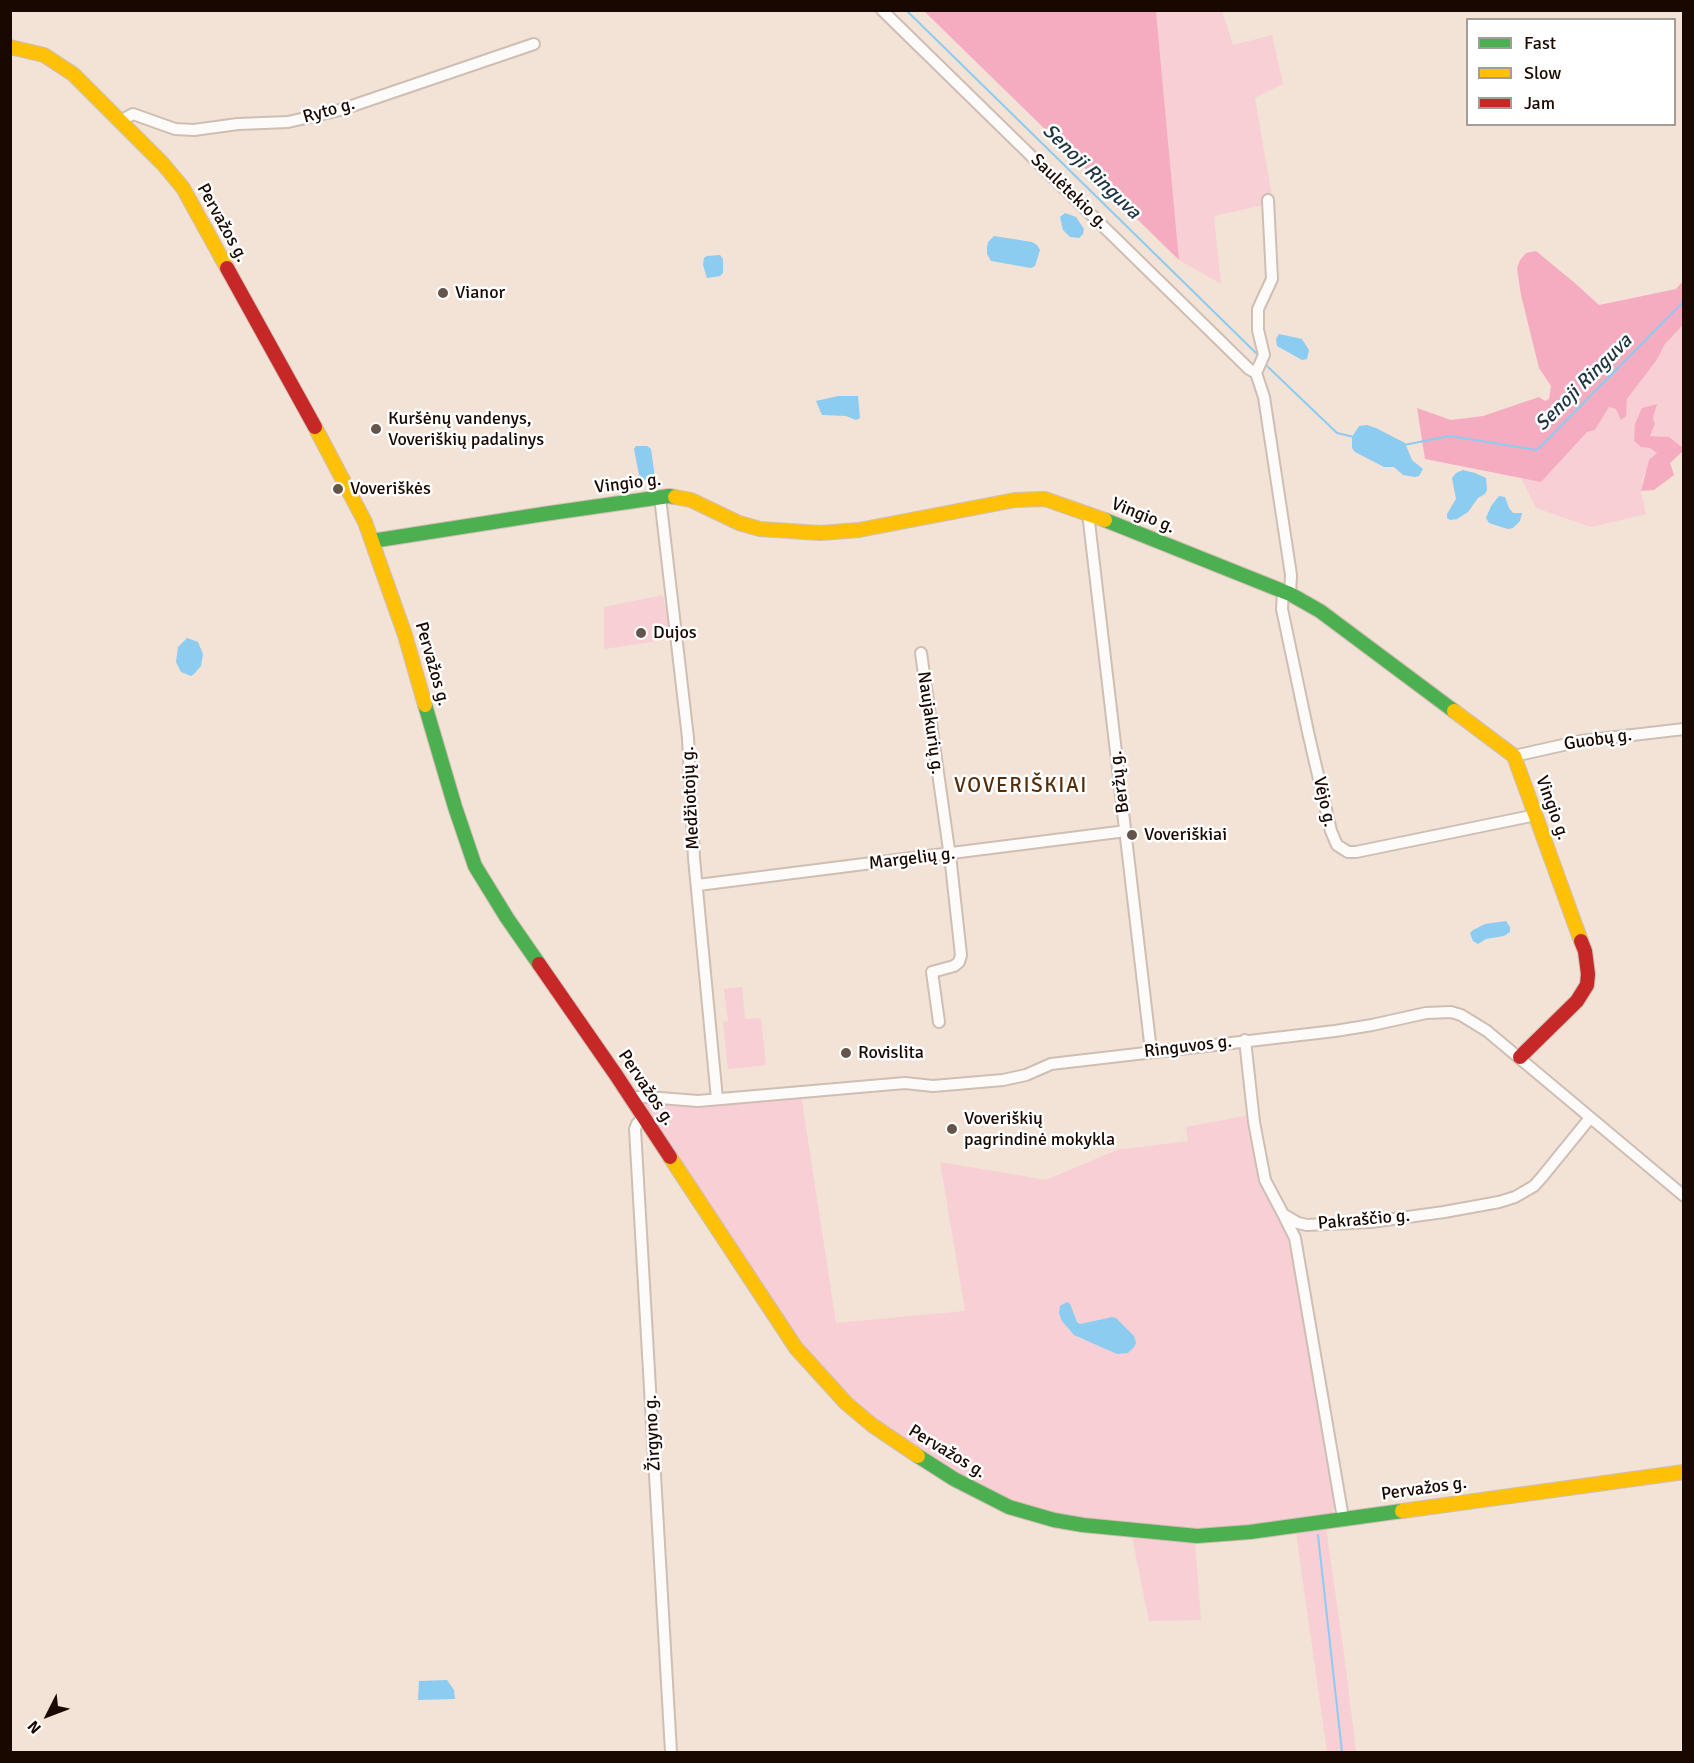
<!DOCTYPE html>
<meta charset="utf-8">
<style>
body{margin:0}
#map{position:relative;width:1694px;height:1763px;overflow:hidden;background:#f3e2d6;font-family:Signika,sans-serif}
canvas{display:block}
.frame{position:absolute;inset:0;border:12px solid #190800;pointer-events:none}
.legend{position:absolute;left:1466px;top:18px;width:210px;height:108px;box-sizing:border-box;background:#fff;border:2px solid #a39c99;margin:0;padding:8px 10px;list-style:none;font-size:18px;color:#190800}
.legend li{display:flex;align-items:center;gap:12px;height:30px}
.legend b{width:30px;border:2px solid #a39c99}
.north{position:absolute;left:18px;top:1685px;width:60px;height:60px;-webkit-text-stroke:4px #fff;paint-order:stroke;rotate:228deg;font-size:16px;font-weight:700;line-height:24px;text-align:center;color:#190800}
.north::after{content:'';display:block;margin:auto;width:21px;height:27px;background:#190800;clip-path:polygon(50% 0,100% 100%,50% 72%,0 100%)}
</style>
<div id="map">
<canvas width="1694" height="1763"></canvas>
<div class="frame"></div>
<ul class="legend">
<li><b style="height:8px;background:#4caf50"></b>Fast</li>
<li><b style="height:8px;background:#ffc107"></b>Slow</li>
<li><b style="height:8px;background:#c62828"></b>Jam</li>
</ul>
<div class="north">N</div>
</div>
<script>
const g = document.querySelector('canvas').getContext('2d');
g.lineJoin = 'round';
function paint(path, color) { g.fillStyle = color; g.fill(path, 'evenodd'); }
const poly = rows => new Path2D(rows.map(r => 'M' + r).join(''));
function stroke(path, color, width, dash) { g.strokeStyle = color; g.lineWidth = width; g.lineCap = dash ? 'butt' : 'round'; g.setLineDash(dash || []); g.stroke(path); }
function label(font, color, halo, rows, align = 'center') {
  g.font = font + ' Signika,sans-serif'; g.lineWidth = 5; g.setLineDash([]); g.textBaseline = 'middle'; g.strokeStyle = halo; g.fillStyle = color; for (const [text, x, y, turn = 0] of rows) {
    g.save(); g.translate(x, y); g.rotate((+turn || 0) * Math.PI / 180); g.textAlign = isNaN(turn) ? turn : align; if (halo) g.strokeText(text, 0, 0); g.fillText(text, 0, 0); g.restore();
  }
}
paint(poly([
 [1156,11,1222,11,1233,45,1272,35,1283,84,1255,98,1273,203,1214,216,1221,284,1179,260],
 [1683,325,1683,448,1668,437,1649,436,1655,425,1653,418,1657,405,1641,447,1650,448,1657,453,1643,477,1641,491,1646,514,1591,527,1536,508,1521,478,1541,481,1587,431,1595,430,1609,407,1616,409,1627,399,1656,361,1665,344],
 [663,595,671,639,604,649,604,607],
 [742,987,745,1019,761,1018,766,1065,728,1069,723,1022,728,1021,724,989],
 [801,1095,836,1323,965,1311,940,1162,1046,1180,1117,1150,1188,1141,1186,1127,1250,1115,1294,1262,1335,1507,1331,1514,1238,1530,1159,1530,1039,1512,962,1479,865,1415,805,1352,645,1109,645,1105,649,1102],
 [1069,1304,1073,1316,1080,1324,1112,1317,1082,1340,1068,1329],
 [1326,1527,1345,1661,1356,1752,1327,1752,1296,1532],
 [1132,1536,1195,1542,1201,1620,1149,1621]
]), '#f7cfd4');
paint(poly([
 [924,11,1156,11,1179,260,969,55],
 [1536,251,1576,284,1599,305,1676,289,1683,281,1683,325,1665,344,1656,361,1627,399,1626,416,1621,420,1616,409,1609,407,1595,430,1587,432,1541,482,1425,459,1417,408,1451,420,1483,416,1539,397,1545,401,1549,399,1551,386,1539,368,1521,295,1517,268,1520,260,1526,253],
 [1657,404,1653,418,1655,424,1650,436,1669,437,1683,448,1683,451,1670,463,1674,475,1654,490,1641,491,1649,460,1657,453,1650,448,1641,447,1634,441,1635,424,1642,408]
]), '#f6acc0');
paint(poly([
 [1065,213,1076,217,1084,229,1083,234,1079,238,1070,237,1063,230,1060,217],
 [994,236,1032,242,1037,245,1040,250,1035,266,1031,268,991,261,987,254,987,247,988,242],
 [720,255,723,259,723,273,720,276,707,278,703,265,704,258,707,256],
 [1279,334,1302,339,1309,350,1307,359,1302,360,1277,346,1276,339],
 [838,396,858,396,860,418,856,420,846,416,822,415,816,401],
 [1367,425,1376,428,1405,443,1412,460,1423,469,1419,476,1415,477,1403,475,1394,467,1384,467,1355,452,1352,448,1352,437,1359,426],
 [636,446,647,446,651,449,655,478,653,481,640,480,634,449],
 [1463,470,1475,473,1486,478,1487,490,1485,494,1478,498,1468,512,1457,519,1450,520,1447,518,1447,514,1456,499,1452,478,1456,473],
 [1499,496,1505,497,1509,508,1513,513,1522,513,1520,521,1513,528,1508,529,1495,525,1489,523,1486,518,1491,506],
 [187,638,198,642,203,654,201,666,194,674,191,676,181,672,176,662,178,647],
 [1506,921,1510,927,1510,932,1504,936,1486,939,1478,944,1473,941,1470,933,1473,930,1485,924],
 [1067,1302,1070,1304,1077,1322,1080,1324,1112,1317,1116,1318,1134,1336,1136,1343,1134,1347,1128,1353,1117,1354,1074,1335,1062,1321,1059,1313,1060,1306],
 [447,1680,454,1690,455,1699,418,1700,419,1681]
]), '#8cccf1');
stroke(poly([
 [906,10,1257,354],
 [1267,366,1337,433,1354,437],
 [1404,445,1450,436,1537,450,1684,301],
 [1318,1535,1342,1752]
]), '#8cccf1', 2);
const street = poly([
 [882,10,1249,369,1256,373],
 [120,121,133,114,175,129,194,130,238,124,288,122,340,110,534,44],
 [1256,373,1264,397,1291,575,1290,594],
 [1256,373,1264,355,1258,330,1258,309,1272,279,1268,200],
 [660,497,688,738,694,858,717,1099],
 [1088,513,1151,1051],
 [1283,592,1282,609,1308,732,1331,831,1337,845,1348,852,1356,852,1536,815],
 [921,653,951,864,961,955,959,962,954,966,932,972,939,1022],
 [1514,756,1581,741,1684,729],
 [698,885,1126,831],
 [1245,1040,1254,1122,1265,1180,1283,1214,1298,1223,1307,1225,1371,1222,1444,1212,1499,1202,1515,1197,1534,1186,1542,1177,1590,1118],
 [632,1099,637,1097,647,1097,698,1101,905,1083,933,1086,1003,1080,1026,1075,1051,1064,1335,1031,1372,1025,1426,1013,1451,1012,1461,1015,1487,1031,1684,1196],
 [644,1117,637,1124,635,1129,671,1752],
 [1284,1216,1295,1238,1343,1518]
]);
const fast = poly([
 [1105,520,1290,594,1320,611,1454,711],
 [372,541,544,514,669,496,675,497],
 [425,705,455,807,475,866,507,918,539,964],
 [918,1456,954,1479,1009,1507,1054,1520,1083,1525,1197,1536,1250,1532,1402,1511]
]);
const slow = poly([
 [10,47,44,55,73,74,163,164,183,188,227,268],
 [315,427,365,522,405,635,425,705],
 [675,497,691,500,739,523,760,529,820,533,859,530,1015,500,1045,499,1105,520],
 [1454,711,1514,756,1581,941],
 [670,1157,796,1348,846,1403,872,1425,918,1456],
 [1402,1511,1684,1472]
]);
const jam = poly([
 [227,268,315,427],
 [539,964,616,1075,670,1157],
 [1520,1057,1577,1001,1587,985,1588,974,1585,951,1581,941]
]);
stroke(street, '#cfbeb3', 14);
stroke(fast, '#cfbeb3', 16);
stroke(slow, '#cfbeb3', 16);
stroke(jam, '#cfbeb3', 16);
stroke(street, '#fdfbf9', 10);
stroke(fast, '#4caf50', 14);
stroke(slow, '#ffc107', 14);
stroke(jam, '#c62828', 14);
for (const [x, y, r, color] of [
 [443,293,6,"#65544b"],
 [376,429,6,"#65544b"],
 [338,489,6,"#65544b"],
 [641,633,6,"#65544b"],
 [1132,835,6,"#65544b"],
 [846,1053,6,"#65544b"],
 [952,1129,6,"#65544b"]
]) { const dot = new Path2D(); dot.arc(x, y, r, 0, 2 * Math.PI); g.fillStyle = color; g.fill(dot); stroke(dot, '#fff', 2); }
label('18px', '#190800', '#fff', [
 ["Ryto g.",329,111,-16],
 ["Saulėtekio g.",1069,192,44],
 ["Pervažos g.",222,223,61],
 ["Vingio g.",628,484,-7],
 ["Vingio g.",1143,516,22],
 ["Pervažos g.",432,664,74],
 ["Naujakurių g.",930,723,82],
 ["Guobų g.",1598,740,-8],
 ["Beržų g.",1120,782,-97],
 ["Medžiotojų g.",691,798,-93],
 ["Vėjo g.",1324,802,77],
 ["Vingio g.",1552,808,70],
 ["Margelių g.",912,859,-7],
 ["Ringuvos g.",1188,1047,-7],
 ["Pervažos g.",646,1088,56],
 ["Pakraščio g.",1364,1220,-5],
 ["Žirgyno g.",653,1433,-93],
 ["Pervažos g.",947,1452,31],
 ["Pervažos g.",1424,1489,-8]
]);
label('18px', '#190800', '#fff', [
 ["Vianor",455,293],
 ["Kuršėnų vandenys,",388,419],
 ["Voveriškių padalinys",388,440],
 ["Voveriškės",350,489],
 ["Dujos",653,633],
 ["Voveriškiai",1144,835],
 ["Rovislita",858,1053],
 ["Voveriškių",964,1119],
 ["pagrindinė mokykla",964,1140]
], 'left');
label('italic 20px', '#1e3442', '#fff', [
 ["Senoji Ringuva",1091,172,44],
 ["Senoji Ringuva",1584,383,-45]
]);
g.letterSpacing = '1.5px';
label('21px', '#552d08', '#fff', [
 ["VOVERIŠKIAI",1021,786]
]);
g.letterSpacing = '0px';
</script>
